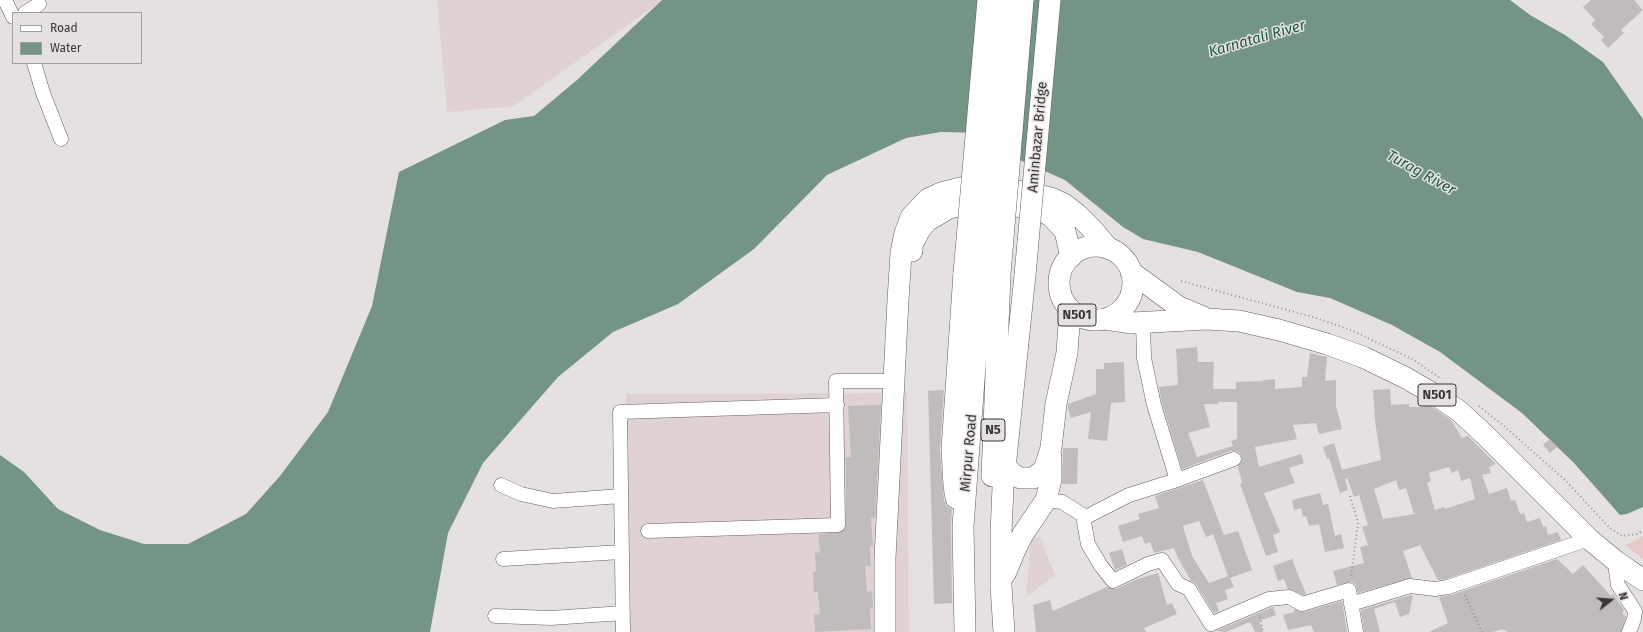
<!DOCTYPE html>
<style>
body{margin:0}
#map{position:relative;width:1643px;height:632px;overflow:hidden;background:#e6e1e1;font-family:"Fira Sans",sans-serif}
canvas{display:block}
.legend{position:absolute;left:12px;top:12px;width:130px;height:52px;box-sizing:border-box;background:#e6e1e1;border:1px solid #a09d9d;margin:0;padding:5px 7px;list-style:none;font-size:12px;color:#383636}
.legend li{display:flex;align-items:center;gap:8px;height:20px}
.legend b{width:20px;border:1px solid #a09d9d}
.north{position:absolute;left:1591px;top:580px;width:40px;height:40px;-webkit-text-stroke:3px #e6e1e1;paint-order:stroke;rotate:73deg;font-size:11px;font-weight:700;line-height:16px;text-align:center;color:#383636}
.north::after{content:'';display:block;margin:auto;width:14px;height:18px;background:#383636;clip-path:polygon(50% 0,100% 100%,50% 72%,0 100%)}
</style>
<div id="map">
<canvas width="1643" height="632"></canvas>
<ul class="legend">
<li><b style="height:5px;background:#fff"></b>Road</li>
<li><b style="height:11px;background:#749583"></b>Water</li>
</ul>
<div class="north">N</div>
</div>
<script>
const g = document.querySelector('canvas').getContext('2d');
g.lineJoin = 'round';
function paint(path, color) { g.fillStyle = color; g.fill(path, 'evenodd'); }
const poly = rows => new Path2D(rows.map(r => 'M' + r).join(''));
function stroke(path, color, width, dash) { g.strokeStyle = color; g.lineWidth = width; g.lineCap = dash ? 'butt' : 'round'; g.setLineDash(dash || []); g.stroke(path); }
function label(font, color, halo, rows, align = 'center') {
  g.font = font + ' "Fira Sans",sans-serif'; g.lineWidth = 3; g.setLineDash([]); g.textBaseline = 'middle'; g.strokeStyle = halo; g.fillStyle = color; for (const [text, x, y, turn = 0] of rows) {
    g.save(); g.translate(x, y); g.rotate((+turn || 0) * Math.PI / 180); g.textAlign = isNaN(turn) ? turn : align; if (halo) g.strokeText(text, 0, 0); g.fillText(text, 0, 0); g.restore();
  }
}
paint(poly([
 [437,0,663,0,514,106,447,112],
 [907,393,909,632,628,632,626,394],
 [1031,536,1040,537,1055,575,1026,597]
]), '#e0d2d2');
paint(poly([
 [1643,536,1643,559,1625,545]
]), '#e8c8c9');
paint(poly([
 [662,0,1510,0,1530,15,1565,35,1603,62,1643,119,1643,507,1627,514,1620,515,1574,463,1522,413,1440,352,1392,325,1330,298,1297,292,1198,252,1143,239,1123,227,1065,180,1013,157,985,133,941,132,906,138,827,175,754,249,678,304,613,332,558,377,483,463,448,533,430,632,0,632,0,455,24,472,58,509,100,530,144,544,188,544,246,514,280,476,328,412,372,306,399,172,505,120,534,116,577,80]
]), '#749583');
paint(poly([
 [1591,0,1634,0,1643,10,1621,30,1624,33,1608,48,1601,40,1604,37,1591,24,1595,20,1583,7],
 [1197,347,1198,362,1214,362,1213,389,1236,389,1236,382,1263,381,1263,380,1275,379,1275,389,1302,387,1302,377,1307,377,1310,353,1327,357,1325,381,1336,380,1336,406,1342,429,1319,434,1316,423,1293,425,1297,439,1255,447,1259,467,1301,454,1304,463,1289,468,1295,483,1264,493,1280,532,1273,535,1278,552,1266,556,1240,484,1242,483,1238,467,1242,460,1240,453,1236,451,1231,451,1182,469,1162,403,1159,387,1178,385,1176,349],
 [1218,402,1237,402,1237,439,1231,441,1233,446,1197,457,1188,433,1210,427,1204,404,1218,404],
 [1124,362,1125,402,1111,403,1107,441,1088,439,1091,412,1071,418,1068,409,1068,404,1096,394,1096,369,1104,369,1104,363],
 [1390,389,1391,405,1409,404,1409,407,1427,407,1429,405,1451,420,1462,438,1468,436,1496,464,1489,467,1491,473,1482,475,1489,494,1507,488,1511,501,1515,500,1520,514,1524,513,1527,522,1540,518,1543,527,1546,526,1548,535,1558,532,1561,540,1446,579,1438,580,1420,545,1403,551,1412,578,1358,593,1356,585,1352,582,1337,585,1333,571,1364,563,1360,547,1368,545,1362,527,1368,525,1359,495,1354,497,1347,478,1345,479,1348,490,1340,493,1329,458,1327,459,1323,447,1334,443,1342,470,1381,460,1375,421,1373,390],
 [1449,467,1452,473,1458,470,1461,481,1470,478,1475,499,1445,509,1444,507,1435,510,1427,483,1431,481,1429,473],
 [1396,480,1399,490,1406,488,1414,514,1383,519,1374,489],
 [944,390,940,450,944,500,947,506,952,509,951,526,952,603,934,604,928,391],
 [871,405,881,405,875,518,871,518,873,546,870,546,871,566,865,566,867,592,872,591,873,608,870,609,871,629,815,632,814,615,820,614,818,592,814,592,813,572,816,571,815,553,820,552,818,534,842,532,846,525,846,457,851,457,848,406],
 [1550,439,1557,447,1550,453,1543,445],
 [1063,448,1078,448,1077,484,1062,484],
 [1203,480,1224,535,1238,531,1252,570,1230,578,1234,587,1225,590,1228,599,1216,603,1219,611,1214,613,1196,584,1191,581,1177,556,1174,548,1154,553,1150,542,1145,544,1142,536,1123,542,1118,526,1140,519,1138,514,1159,508,1155,496],
 [1199,521,1206,537,1213,534,1228,576,1209,583,1192,556,1183,526],
 [1320,493,1323,505,1328,504,1335,536,1341,534,1344,548,1325,552,1319,524,1309,526,1306,516,1303,517,1301,508,1294,510,1292,500],
 [1122,549,1127,565,1115,570,1109,553],
 [1292,559,1297,572,1306,594,1303,595,1288,589,1284,579,1278,581,1273,566],
 [1557,559,1573,574,1583,565,1611,596,1613,594,1624,610,1622,613,1626,617,1621,632,1507,632,1506,630,1503,631,1503,629,1493,632,1429,632,1448,623,1439,597,1451,595],
 [1158,573,1167,605,1172,603,1177,614,1144,628,1146,632,1036,632,1033,605,1050,600,1053,611,1107,587,1113,589,1116,589,1135,580],
 [1411,595,1413,596,1409,614,1400,617,1395,602,1374,609,1380,632,1364,632,1361,610],
 [1342,601,1347,632,1314,632,1311,625,1288,630,1283,615,1294,612,1294,609,1304,612],
 [1273,607,1276,615,1259,621,1263,632,1255,632,1250,622,1226,632,1216,631]
]), '#c1bcbc');
const minor = poly([
 [5,0,13,17],
 [25,13,39,4],
 [34,63,43,93,61,139],
 [1143,322,1144,358,1154,405,1177,480],
 [501,485,521,494,553,501,621,496],
 [1046,500,1062,502,1086,517,1084,522,1088,544,1101,566,1113,581,1148,564,1162,560,1178,584,1189,589,1211,624,1269,599,1289,597,1302,604,1349,590,1356,632],
 [1086,517,1129,495,1177,480,1234,459],
 [648,531,838,525,836,381,894,381],
 [503,559,622,552],
 [1617,562,1616,571,1618,585,1635,611,1634,619,1629,632],
 [1351,604,1410,586,1435,589,1448,587,1589,539],
 [495,616,551,618,623,613],
 [623,632,620,412,837,405]
]);
const highway = poly([
 '1059 283a37 37 0 1 1 74 0a37 37 0 1 1-74 0Z',
 [912,251,912,245,919,231,927,221,949,208,979,201,1038,209,1051,216,1065,231,1071,257],
 [1131,272,1179,307,1203,317],
 [1105,319,1132,323,1207,319,1239,321,1279,330,1327,344,1363,357,1406,378,1437,396,1459,411,1485,435,1589,539,1617,562,1643,580],
 [1001,458,1005,466,1013,474,1020,478,1033,478,1044,470,1051,448,1056,404,1067,353,1070,310],
 [992,476,1000,274],
 [956,498,954,486,952,449,964,273],
 [1005,574,1015,550,1023,534,1046,500,1051,479,1051,457],
 [885,632,885,558,898,300,901,253,905,233,911,217,928,199,941,193,965,187,1009,189,1051,198,1064,204,1077,214,1093,230,1109,249],
 [965,632,963,526,982,274],
 [1004,632,1001,586,1001,533,1003,487,1025,275]
]);
stroke(minor, '#635f5f', 15);
stroke(highway, '#635f5f', 22);
stroke(poly([
 [1181,281,1313,317,1351,330,1412,359,1439,377],
 [1479,406,1504,426,1565,480,1610,528,1622,536,1637,534,1643,531],
 [1350,496,1358,522,1351,577],
 [1465,595,1482,632],
 [1260,617,1263,632]
]), '#949090', 2, [1, 3]);
stroke(minor, '#fff', 14);
stroke(highway, '#fff', 21);
const highwayBridge = poly([
 [964,273,988,0],
 [982,274,1005,0],
 [1000,274,1023,0],
 [1025,275,1050,0]
]);
stroke(highwayBridge, '#635f5f', 22, []);
stroke(highwayBridge, '#fff', 21);
for (const [x, y, w] of [
 [1077,315,38],
 [1437,395,38],
 [993,430,24]
]) { const box = new Path2D(); box.roundRect(x - w / 2, y - 11, w, 22, 3); g.fillStyle = '#e6e1e1'; g.fill(box); stroke(box, '#383636', 1); }
label('bold 13px', '#383636', null, [
 ["N501",1077,315],
 ["N501",1437,395],
 ["N5",993,430]
]);
label('14px', '#383636', '#e6e1e1', [
 ["Aminbazar Bridge",1038,137,-85],
 ["Mirpur Road",969,453,-85]
]);
label('italic 15px', '#1f5a40', '#e6e1e1', [
 ["Karnatali River",1257,39,-16],
 ["Turag River",1421,173,29]
]);
</script>
